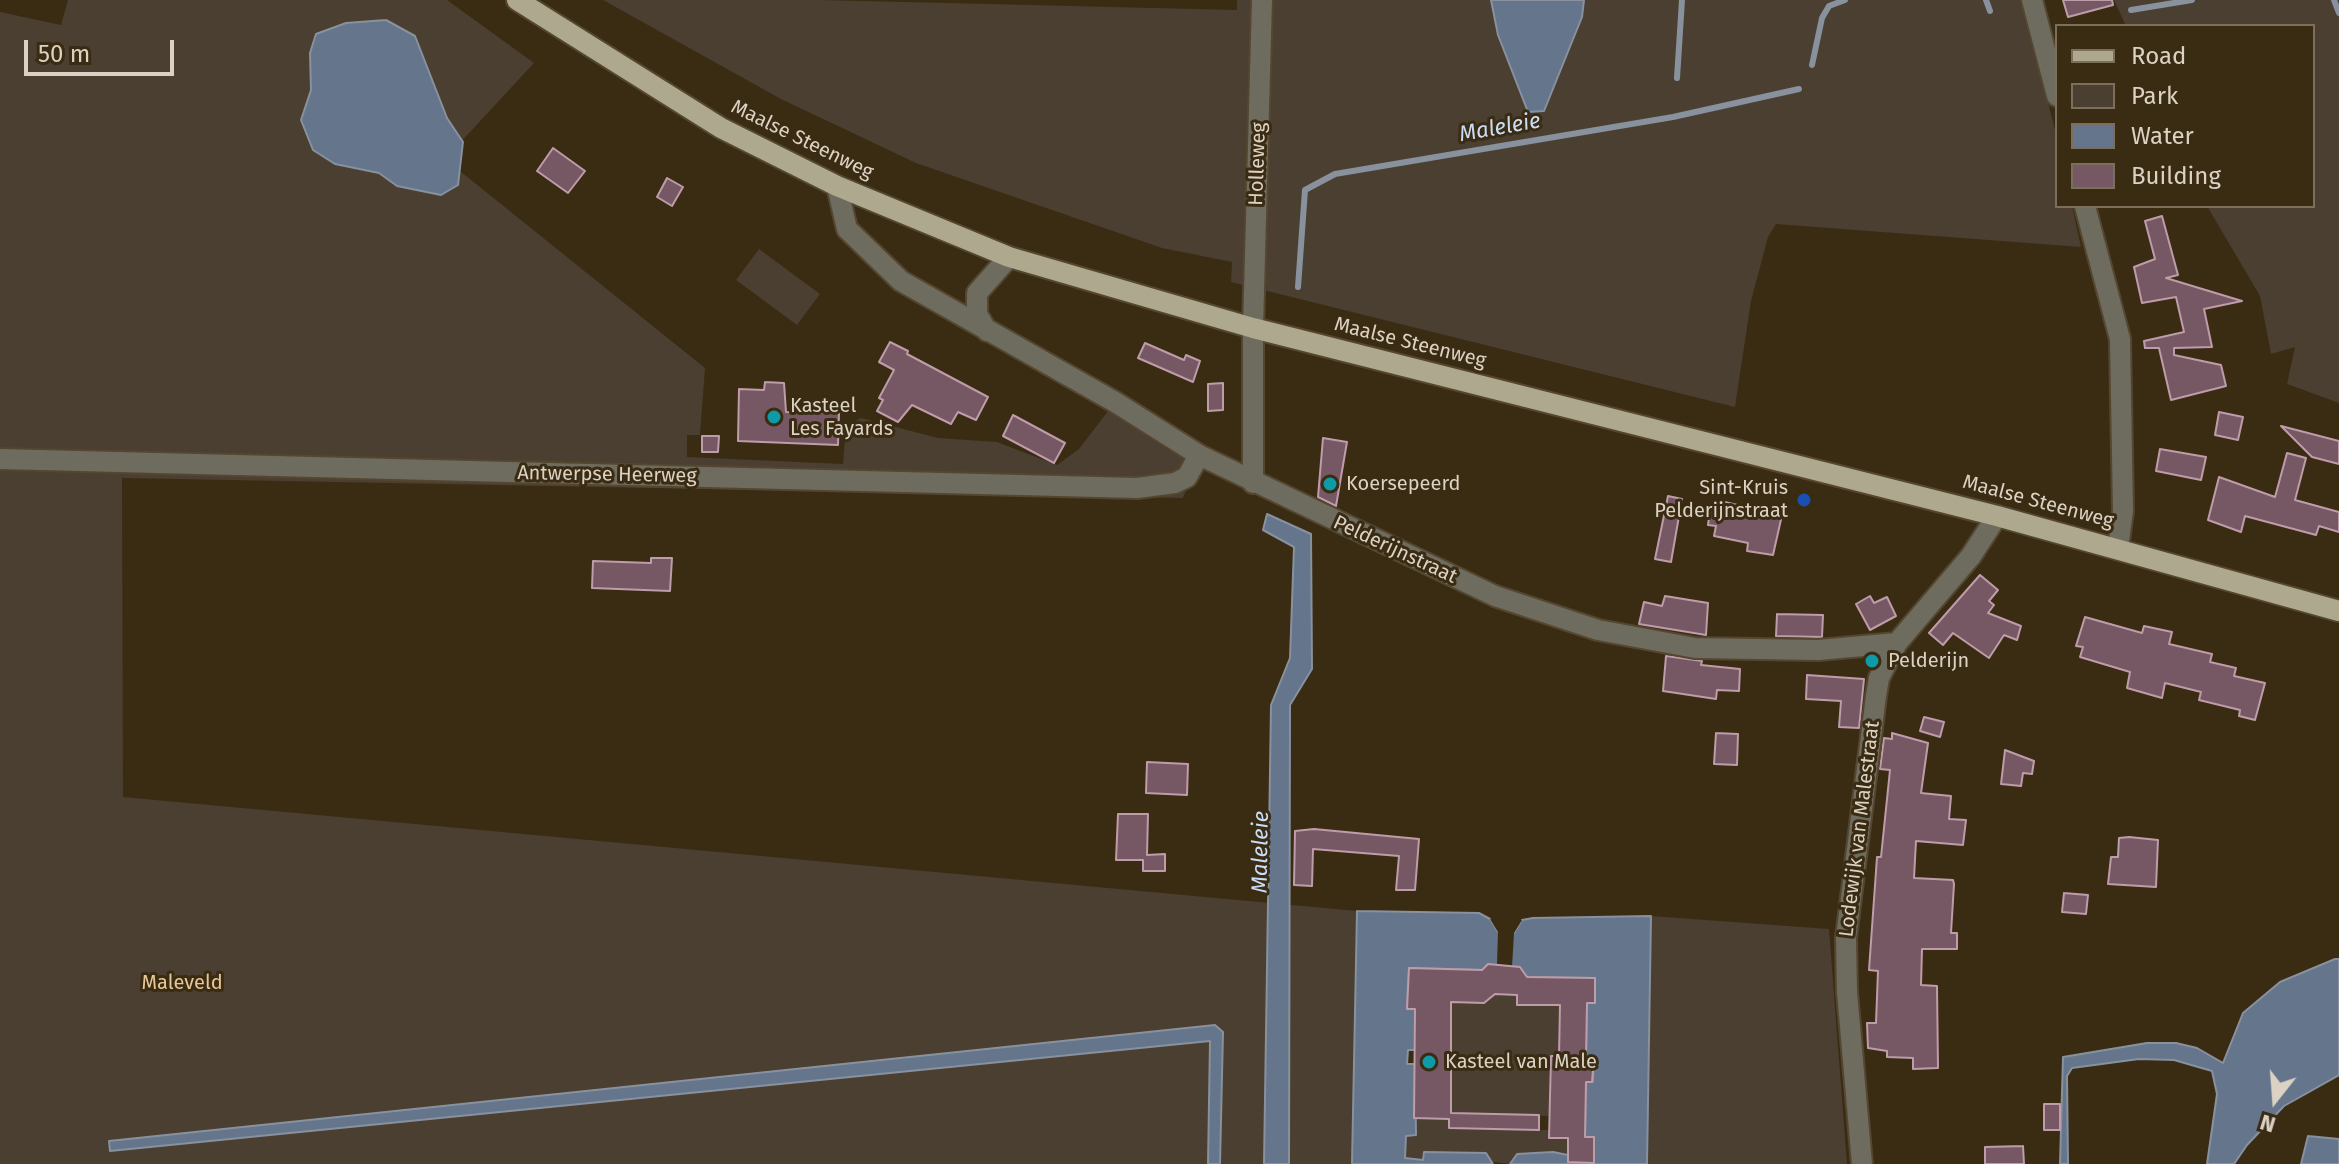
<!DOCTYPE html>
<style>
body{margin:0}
#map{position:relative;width:2339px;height:1164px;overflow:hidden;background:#3a2b13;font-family:"Fira Sans",sans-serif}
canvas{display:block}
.legend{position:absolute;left:2055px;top:24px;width:260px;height:184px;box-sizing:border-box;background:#3a2b13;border:2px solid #7b6e5a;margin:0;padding:10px 14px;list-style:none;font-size:24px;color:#dcd2c4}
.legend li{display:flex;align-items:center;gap:16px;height:40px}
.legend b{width:40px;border:2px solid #7b6e5a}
.north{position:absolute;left:2235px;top:1060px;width:80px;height:80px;-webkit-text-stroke:6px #3a2b13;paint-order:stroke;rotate:197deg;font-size:22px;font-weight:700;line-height:32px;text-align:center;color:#dcd2c4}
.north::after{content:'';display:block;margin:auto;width:28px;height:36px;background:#dcd2c4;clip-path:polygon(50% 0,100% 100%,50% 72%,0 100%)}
.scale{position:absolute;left:24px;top:40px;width:150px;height:36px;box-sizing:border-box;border:4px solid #dcd2c4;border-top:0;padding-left:10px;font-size:24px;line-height:28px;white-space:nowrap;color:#dcd2c4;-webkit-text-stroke:6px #3a2b13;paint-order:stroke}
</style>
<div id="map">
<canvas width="2339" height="1164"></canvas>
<ul class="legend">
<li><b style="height:10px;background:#aea88e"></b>Road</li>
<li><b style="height:22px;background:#4a3f30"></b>Park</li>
<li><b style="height:22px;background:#64758c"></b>Water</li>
<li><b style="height:22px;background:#765864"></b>Building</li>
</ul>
<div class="north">N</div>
<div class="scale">50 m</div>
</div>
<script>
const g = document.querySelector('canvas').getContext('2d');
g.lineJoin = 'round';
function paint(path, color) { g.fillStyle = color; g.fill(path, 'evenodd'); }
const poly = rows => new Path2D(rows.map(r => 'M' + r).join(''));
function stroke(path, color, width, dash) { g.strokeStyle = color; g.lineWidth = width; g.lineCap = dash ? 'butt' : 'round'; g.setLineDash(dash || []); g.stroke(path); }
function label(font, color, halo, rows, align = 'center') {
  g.font = font + ' "Fira Sans",sans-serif'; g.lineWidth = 6; g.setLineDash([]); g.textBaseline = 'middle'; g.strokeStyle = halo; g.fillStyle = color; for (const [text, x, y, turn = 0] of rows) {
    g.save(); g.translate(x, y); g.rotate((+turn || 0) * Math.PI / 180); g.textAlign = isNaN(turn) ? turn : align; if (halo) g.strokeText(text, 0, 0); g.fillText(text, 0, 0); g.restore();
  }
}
paint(poly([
 [68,0,447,0,534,63,445,159,705,368,700,435,687,435,687,457,843,464,846,426,861,418,938,438,997,442,1057,465,1079,449,1115,402,1199,455,1183,498,122,478,123,797,1357,911,1352,1164,0,1164,0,12,61,25],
 [603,0,821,0,1237,10,1237,0,2022,0,2057,138,2057,206,2072,206,2081,247,1776,224,1768,237,1751,301,1735,407,1231,282,1232,262,1162,248,916,163,781,99],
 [2114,0,2339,0,2339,403,2287,384,2295,347,2271,354,2260,296,2207,206,2313,206,2313,26,2126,26],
 [759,249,820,294,797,325,736,280],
 [1651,916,1829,929,1847,1164,1647,1164],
 [1493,994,1517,995,1517,1005,1560,1005,1559,1056,1549,1057,1550,1116,1451,1113,1451,1002,1484,1003],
 [1414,1118,1449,1119,1450,1128,1549,1130,1550,1138,1568,1138,1568,1155,1517,1154,1510,1164,1424,1153,1423,1160,1405,1159,1406,1136,1416,1135]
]), '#4a3f30');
const water = poly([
 [1491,0,1584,0,1582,17,1544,111,1528,112,1498,35,1491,0],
 [386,20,415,36,447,118,463,142,458,185,441,195,397,186,379,173,335,164,313,150,301,120,311,90,310,53,316,34,346,23,386,20],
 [1267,514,1311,534,1312,669,1290,705,1289,1164,1264,1164,1271,705,1290,658,1294,547,1263,530,1267,514],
 [1357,911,1479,913,1490,919,1498,932,1514,933,1522,920,1533,918,1651,916,1647,1164,1510,1164,1517,1154,1553,1152,1568,1155,1568,1162,1594,1162,1594,1137,1585,1137,1586,1082,1593,1082,1594,1058,1586,1057,1587,1003,1594,978,1521,977,1486,970,1409,968,1407,1008,1415,1009,1415,1050,1408,1050,1407,1064,1415,1064,1416,1135,1406,1136,1405,1158,1423,1160,1424,1152,1486,1153,1493,1164,1352,1164,1357,911],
 [2335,959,2339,959,2339,1075,2284,1106,2247,1145,2234,1164,2207,1164,2217,1094,2212,1071,2174,1060,2139,1059,2072,1068,2067,1076,2068,1164,2060,1164,2063,1057,2147,1043,2176,1043,2197,1048,2223,1063,2243,1013,2280,982,2335,959],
 [1215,1025,1223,1032,1220,1164,1208,1164,1210,1041,110,1151,109,1141,1215,1025],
 [2308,1136,2339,1139,2339,1164,2301,1164,2308,1136]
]);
paint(water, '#64758c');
stroke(water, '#88919d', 2);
paint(poly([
 [1490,919,1495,920,1501,929,1512,929,1517,920,1522,920,1514,933,1512,967,1497,966,1498,932]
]), '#3a2b13');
stroke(poly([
 [1986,0,1990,11],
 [2334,0,2339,13],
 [2131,10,2192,0],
 [1812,65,1822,18,1829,6,1845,0],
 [1677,78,1682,0],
 [1298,287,1305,190,1335,174,1673,117,1799,89]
]), '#88919d', 6);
const building = poly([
 [2063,0,2112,0,2113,5,2068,17,2063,0],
 [553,148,585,171,568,193,537,171,553,148],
 [667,178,683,187,672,206,657,197,667,178],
 [2162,216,2178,275,2166,278,2242,301,2204,309,2212,347,2174,348,2174,355,2221,365,2226,386,2171,400,2159,348,2145,348,2144,341,2184,332,2176,297,2142,303,2134,267,2155,259,2145,221,2162,216],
 [890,342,908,351,907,354,988,397,976,420,958,412,951,424,912,405,898,422,877,411,883,400,879,398,894,370,879,362,890,342],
 [1145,343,1184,360,1186,355,1200,361,1193,382,1138,358,1145,343],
 [765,382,784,383,786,412,839,413,838,445,738,441,739,389,764,390,765,382],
 [1223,383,1223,410,1208,411,1208,384,1223,383],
 [2219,412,2243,417,2238,440,2215,435,2219,412],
 [1013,415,1065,443,1054,463,1003,436,1013,415],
 [2281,426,2339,441,2339,464,2312,457,2281,426],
 [702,436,719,436,718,452,702,452,702,436],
 [1323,438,1347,442,1336,506,1318,497,1323,438],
 [2160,449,2206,457,2201,480,2156,471,2160,449],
 [2287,453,2306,458,2295,500,2339,512,2339,532,2319,526,2316,535,2245,516,2241,532,2208,520,2219,477,2275,497,2287,453],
 [1668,496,1682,499,1671,562,1655,559,1668,496],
 [1720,501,1782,515,1773,555,1747,551,1748,543,1714,536,1716,526,1708,525,1710,509,1719,510,1720,501],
 [651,558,672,558,670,591,592,588,593,561,651,563,651,558],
 [1980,575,1998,590,1989,601,1994,605,1988,613,2021,626,2017,640,2004,635,1989,658,1953,633,1943,645,1929,633,1980,575],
 [1665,596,1708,603,1706,635,1639,624,1644,602,1662,606,1665,596],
 [1870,596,1874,603,1887,597,1896,616,1870,630,1856,604,1870,596],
 [1777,614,1823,615,1822,637,1776,636,1777,614],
 [2085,617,2142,633,2144,626,2172,632,2169,644,2212,654,2210,662,2236,668,2234,676,2265,683,2255,720,2239,716,2240,710,2199,700,2201,692,2165,683,2162,698,2127,688,2130,672,2080,657,2083,647,2076,646,2085,617],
 [1666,656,1702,661,1701,665,1740,669,1739,691,1717,690,1716,699,1663,691,1666,656],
 [1807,675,1864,679,1859,728,1839,727,1841,701,1806,699,1807,675],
 [1924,717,1944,722,1940,737,1920,731,1924,717],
 [1716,733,1738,734,1737,765,1714,764,1716,733],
 [1892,733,1928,743,1921,793,1951,796,1949,819,1966,820,1963,845,1916,841,1914,878,1953,880,1954,884,1951,933,1957,933,1957,949,1922,949,1921,985,1937,986,1938,1068,1913,1069,1913,1058,1887,1057,1887,1051,1868,1048,1867,1023,1876,1023,1878,971,1869,970,1877,857,1881,857,1890,770,1880,769,1884,738,1892,739,1892,733],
 [2005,750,2034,761,2032,774,2023,773,2021,786,2001,784,2005,750],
 [1147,762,1188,764,1187,795,1146,793,1147,762],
 [1118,814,1148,814,1147,855,1165,854,1165,871,1143,871,1143,860,1116,860,1118,814],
 [1314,829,1419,839,1415,890,1396,890,1399,856,1313,849,1312,886,1294,885,1295,831,1314,829],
 [2129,837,2158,840,2156,887,2108,884,2111,857,2118,857,2119,838,2129,837],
 [2064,893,2088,895,2086,914,2062,912,2064,893],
 [1488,964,1520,967,1527,977,1595,978,1595,1003,1587,1003,1586,1057,1594,1058,1592,1082,1586,1082,1585,1137,1594,1137,1594,1163,1568,1162,1568,1138,1549,1138,1551,1056,1559,1056,1560,1005,1517,1005,1517,995,1495,994,1484,1003,1451,1002,1451,1113,1539,1115,1539,1130,1449,1128,1449,1119,1414,1118,1415,1009,1407,1009,1409,968,1482,970,1488,964],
 [2044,1104,2060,1104,2060,1130,2044,1130,2044,1104],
 [2023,1146,2024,1164,1985,1164,1985,1147,2023,1146]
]);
paint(building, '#765864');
stroke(building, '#be9ca9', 2);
const minor = poly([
 [2032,0,2057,96],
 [837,186,847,229,901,281,1115,402,1199,455,1495,596,1598,630,1695,648,1818,650,1897,643],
 [2085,206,2120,339,2123,511,2118,548],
 [987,331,977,314,977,293,1009,257],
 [0,459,1137,488,1175,483,1187,477,1199,455],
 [1253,483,1253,328,1262,0],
 [1862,1164,1847,992,1846,938,1876,696,1879,678,1897,643,1971,556,1997,516]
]);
const major = poly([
 [517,0,721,128,837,186,1009,257,1253,328,1997,516,2339,611]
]);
stroke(minor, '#54462f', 24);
stroke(major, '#54462f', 24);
stroke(minor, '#6e6b5f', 20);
stroke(major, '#aea88e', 20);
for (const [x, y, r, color] of [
 [774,417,8,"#0f9aa8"],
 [1330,484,8,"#0f9aa8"],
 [1804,500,8,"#1a4fb4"],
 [1872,661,8,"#0f9aa8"],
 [1429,1062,8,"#0f9aa8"]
]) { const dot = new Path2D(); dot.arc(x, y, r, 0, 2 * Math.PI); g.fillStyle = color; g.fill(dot); stroke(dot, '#3a2b13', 3); }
label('20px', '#dcd2c4', '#3a2b13', [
 ["Maalse Steenweg",802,140,26],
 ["Holleweg",1258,164,-88],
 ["Maalse Steenweg",1410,343,14],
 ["Antwerpse Heerweg",607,475,1],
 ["Maalse Steenweg",2038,502,15],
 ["Pelderijnstraat",1395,550,25],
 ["Lodewijk van Malestraat",1860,829,-83]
]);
label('20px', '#dcd2c4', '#3a2b13', [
 ["Kasteel",790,406],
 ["Les Fayards",790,429],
 ["Koersepeerd",1346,484],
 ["Sint-Kruis",1788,488,"right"],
 ["Pelderijnstraat",1788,511,"right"],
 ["Pelderijn",1888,661],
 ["Kasteel van Male",1445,1062]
], 'left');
label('20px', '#e7c798', '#3a2b13', [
 ["Maleveld",182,983]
]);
label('italic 22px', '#c9dcf8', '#3a2b13', [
 ["Maleleie",1500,128,-10],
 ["Maleleie",1261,852,-89]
]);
</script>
